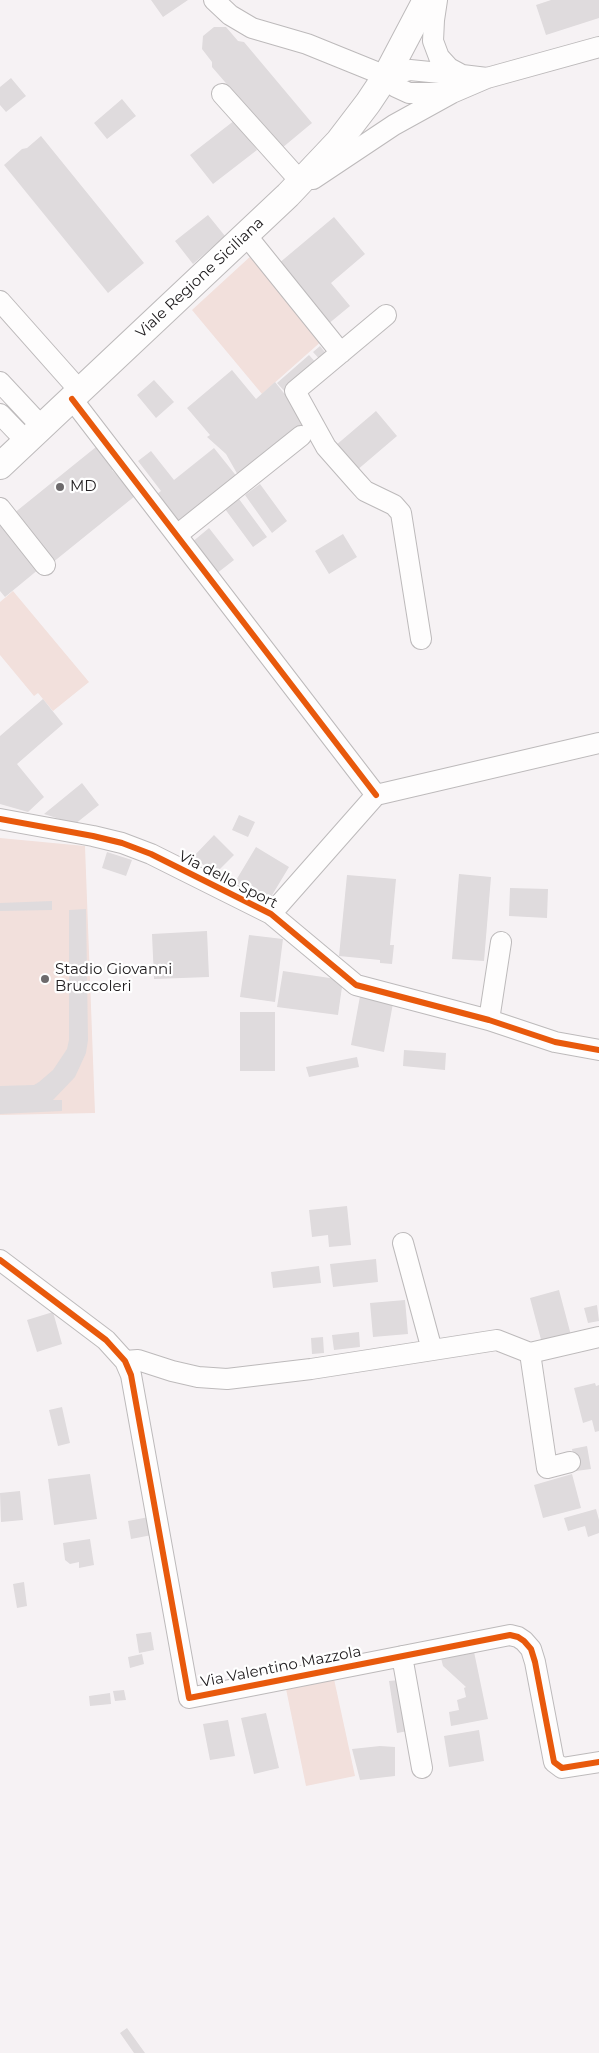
<!DOCTYPE html>
<style>
body{margin:0}
canvas{display:block;background:#f6f2f4}
</style>
<canvas width="599" height="2053"></canvas>
<script>
const g = document.querySelector('canvas').getContext('2d');
g.lineJoin = 'round';
function paint(path, color) { g.fillStyle = color; g.fill(path, 'evenodd'); }
const poly = rows => new Path2D(rows.map(r => 'M' + r).join(''));
function stroke(path, color, width, dash) { g.strokeStyle = color; g.lineWidth = width; g.lineCap = dash ? 'butt' : 'round'; g.setLineDash(dash || []); g.stroke(path); }
function label(font, color, halo, rows, align = 'center') {
  g.font = font + ' Montserrat,sans-serif'; g.lineWidth = 4.5; g.setLineDash([]); g.textBaseline = 'middle'; g.strokeStyle = halo; g.fillStyle = color; for (const [text, x, y, turn = 0] of rows) {
    g.save(); g.translate(x, y); g.rotate((+turn || 0) * Math.PI / 180); g.textAlign = isNaN(turn) ? turn : align; if (halo) g.strokeText(text, 0, 0); g.fillText(text, 0, 0); g.restore();
  }
}
paint(poly([
 [253,254,324,339,262,394,192,310],
 [13,591,89,682,53,711,38,693,34,696,0,655,0,602],
 [0,838,85,846,95,1113,0,1115],
 [334,1679,355,1776,306,1786,286,1689]
]), '#f2e0dc');
paint(poly([
 [151,0,188,0,163,17],
 [551,0,599,0,599,18,546,35,536,5],
 [214,27,226,27,238,41,244,42,312,123,282,148,212,67,212,62,202,49,203,36],
 [11,78,26,96,6,112,0,105,0,87],
 [122,99,136,116,107,139,94,123],
 [235,120,254,141,252,143,257,150,213,184,190,155],
 [41,136,144,263,108,293,4,165,22,149,27,148],
 [208,215,225,236,193,264,175,241],
 [334,217,365,254,331,283,350,306,327,325,278,264],
 [320,346,328,356,322,362,313,352],
 [309,355,319,366,287,394,277,383],
 [232,370,256,399,275,382,307,422,239,477,226,454,207,437,210,435,187,408],
 [154,380,174,402,156,418,137,395],
 [376,411,397,436,356,471,335,446],
 [96,447,113,469,112,470,135,496,52,563,13,514],
 [214,448,238,478,178,525,154,496,161,491,138,461,151,451,174,480],
 [260,484,287,521,272,533,245,495],
 [239,499,267,537,253,547,225,509],
 [0,522,39,569,5,597,0,591],
 [209,528,234,560,216,574,191,543],
 [343,534,357,557,329,574,315,551],
 [43,699,63,724,17,764,44,797,28,812,0,804,0,736],
 [82,783,99,805,75,824,44,814],
 [239,815,255,822,248,837,232,830],
 [214,835,234,855,214,875,194,856],
 [256,847,289,867,268,902,235,882],
 [107,852,132,860,126,876,102,868],
 [459,874,491,877,484,961,452,959],
 [347,875,396,879,390,945,394,945,392,964,380,963,380,960,339,956],
 [510,888,548,889,547,918,509,916],
 [52,901,52,910,0,911,0,903],
 [86,909,88,1040,86,1053,75,1077,53,1100,62,1100,62,1111,0,1114,0,1086,34,1085,39,1082,53,1070,67,1049,69,1040,69,910],
 [207,931,209,977,154,979,152,934],
 [249,935,283,939,275,1002,240,997],
 [283,971,343,980,338,1015,277,1007],
 [361,991,394,998,384,1052,351,1045],
 [240,1012,275,1012,275,1071,240,1071],
 [404,1050,446,1053,445,1070,403,1066],
 [357,1057,359,1067,309,1077,306,1067],
 [347,1206,351,1245,329,1247,328,1235,312,1237,309,1210],
 [376,1259,378,1282,333,1287,330,1264],
 [319,1266,321,1283,273,1288,271,1272],
 [559,1290,572,1339,543,1347,530,1298],
 [405,1300,408,1334,373,1337,370,1303],
 [597,1305,599,1321,588,1323,584,1308],
 [53,1312,62,1344,37,1352,27,1320],
 [359,1332,360,1347,334,1350,332,1335],
 [323,1337,324,1353,312,1354,311,1338],
 [595,1383,596,1386,599,1385,599,1431,595,1432,592,1420,583,1423,574,1388],
 [62,1407,70,1443,58,1446,49,1410],
 [587,1446,591,1469,576,1471,572,1449],
 [90,1474,97,1519,54,1525,48,1479],
 [572,1474,581,1508,543,1518,534,1485],
 [20,1491,23,1520,1,1522,0,1493],
 [596,1509,599,1520,599,1533,588,1537,585,1526,568,1531,564,1518],
 [149,1517,152,1535,131,1539,128,1521],
 [90,1539,94,1565,79,1568,79,1562,70,1564,65,1560,63,1543],
 [24,1582,27,1606,17,1608,13,1584],
 [151,1632,154,1650,139,1653,136,1634],
 [473,1647,488,1719,451,1726,449,1712,459,1710,457,1700,466,1697,464,1688,466,1687,443,1666,440,1654],
 [142,1654,144,1664,130,1668,128,1657],
 [400,1680,408,1731,397,1733,389,1681],
 [124,1690,126,1700,115,1701,113,1691],
 [110,1693,111,1704,90,1706,89,1696],
 [266,1713,279,1768,254,1774,241,1718],
 [228,1720,235,1756,210,1760,203,1724],
 [479,1730,484,1761,449,1767,444,1736],
 [380,1746,395,1747,395,1776,360,1780,352,1749],
 [127,2028,145,2053,134,2053,120,2033]
]), '#dfdbdd');
const minor = poly([
 [214,0,230,15,252,28,307,44,386,76,396,87,409,93,450,93],
 [437,0,434,20,433,41,439,57,449,68,462,75,487,78],
 [386,76,410,70,460,75],
 [222,94,301,182],
 [313,179,394,125,452,93,487,78,599,47],
 [246,235,341,353],
 [0,301,80,391],
 [386,315,295,391,326,447,356,481,365,491,394,505,401,513,421,639],
 [0,382,42,427],
 [72,399,376,795],
 [0,414,26,441],
 [0,508,45,565],
 [177,535,301,436],
 [0,819,93,836,122,843,151,854,271,914,356,985,489,1020,555,1042,599,1050],
 [271,914,376,795,599,743],
 [489,1020,501,942],
 [403,1243,432,1350],
 [0,1260,106,1340,125,1361,131,1375,189,1698,510,1635,518,1637,524,1641,531,1649,535,1662,554,1762,562,1768,599,1762],
 [530,1353,547,1468,570,1462],
 [125,1361,138,1360,172,1371,198,1377,227,1379,311,1369,497,1340,530,1353,599,1337],
 [402,1656,422,1768]
]);
const major = poly([
 [0,466,288,195,339,141,368,103,386,76,426,0]
]);
stroke(minor, '#bdbabb', 22);
stroke(major, '#bdbabb', 28);
stroke(minor, '#fefdfd', 20);
stroke(major, '#fefdfd', 26);
stroke(poly([
 [72,399,376,795],
 [0,819,93,836,122,843,151,854,271,914,356,985,489,1020,555,1042,599,1050],
 [0,1260,106,1340,125,1361,131,1375,189,1698,510,1635,518,1637,524,1641,531,1649,535,1662,554,1762,562,1768,599,1762]
]), '#e8590c', 6);
for (const [x, y, r, color] of [
 [60,487,5,"#6d6a6c"],
 [45,979,5,"#6d6a6c"]
]) { const dot = new Path2D(); dot.arc(x, y, r, 0, 2 * Math.PI); g.fillStyle = color; g.fill(dot); stroke(dot, '#fff', 2); }
label('15px', '#232022', '#fff', [
 ["Viale Regione Siciliana",200,278,-43],
 ["Via dello Sport",228,880,27],
 ["Via Valentino Mazzola",281,1667,-11]
]);
label('15px', '#232022', '#fff', [
 ["MD",70,487],
 ["Stadio Giovanni",55,970],
 ["Bruccoleri",55,987]
], 'left');
</script>
